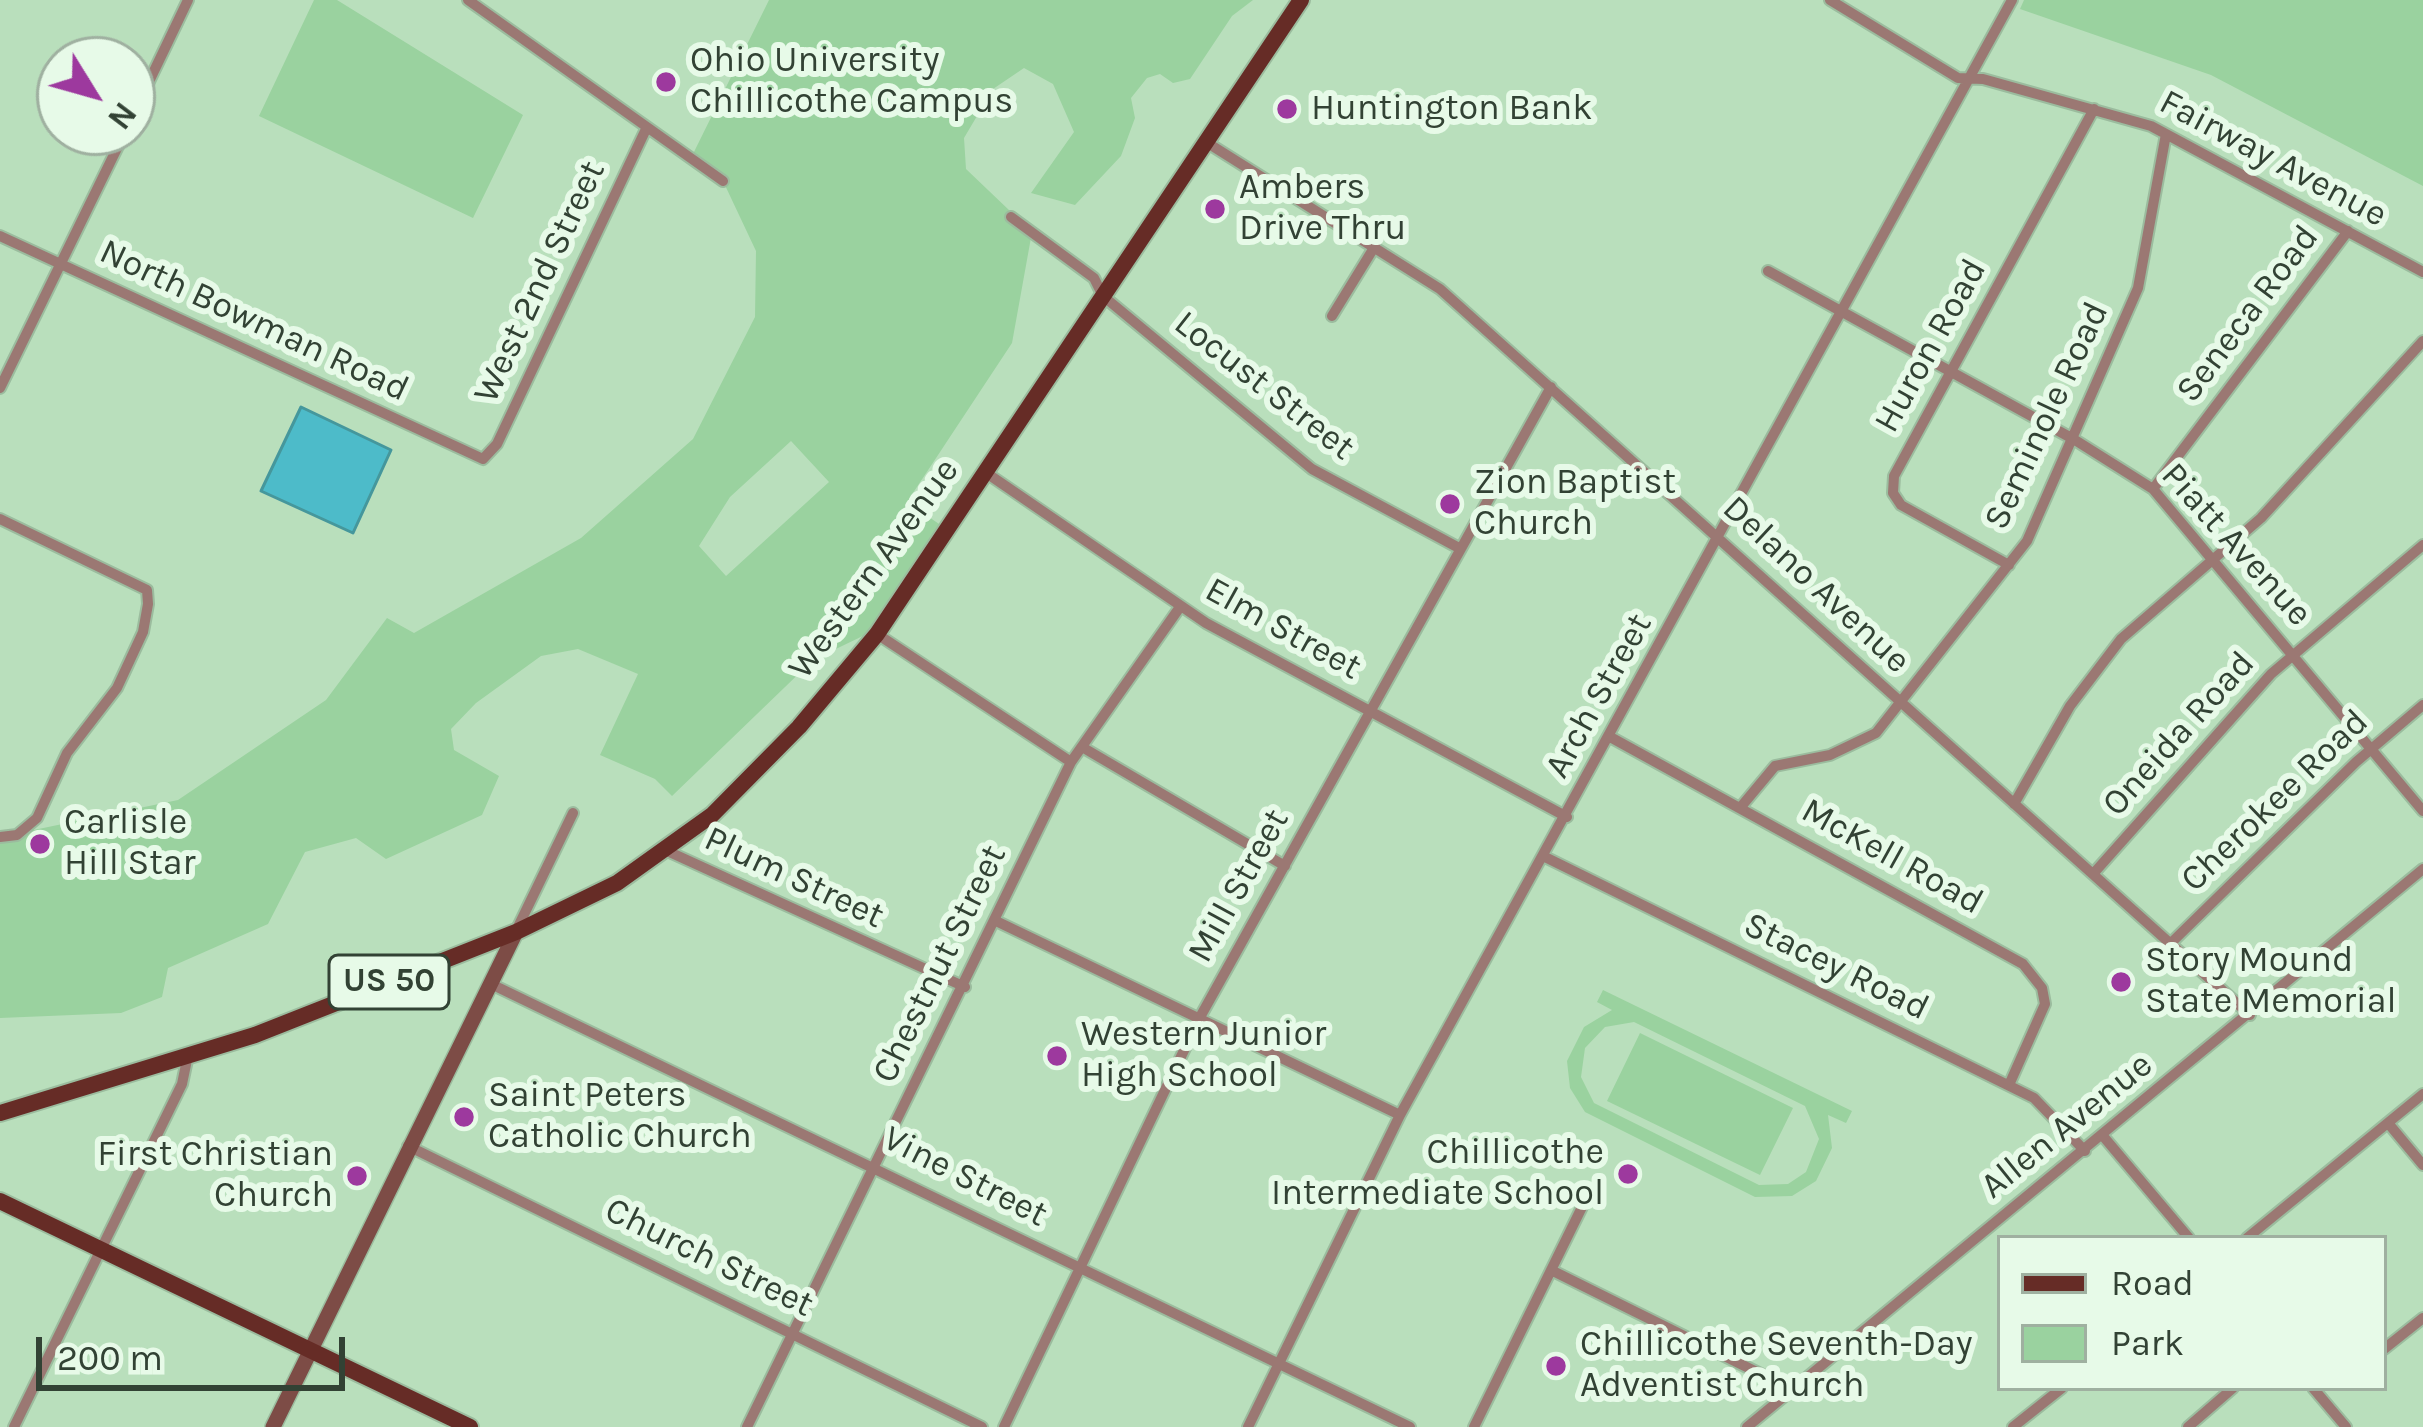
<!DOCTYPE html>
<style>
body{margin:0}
#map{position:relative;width:2423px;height:1427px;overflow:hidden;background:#b9dfbc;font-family:Karla,sans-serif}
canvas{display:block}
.legend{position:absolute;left:1997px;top:1235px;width:390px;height:156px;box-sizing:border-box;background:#e7fae8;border:3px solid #9fb0a0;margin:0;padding:15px 21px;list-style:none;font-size:36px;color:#324234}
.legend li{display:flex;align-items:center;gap:24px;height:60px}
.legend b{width:60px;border:3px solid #9fb0a0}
.north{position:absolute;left:36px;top:36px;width:120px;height:120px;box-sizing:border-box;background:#e7fae8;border:3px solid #9fb0a0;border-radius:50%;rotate:127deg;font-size:33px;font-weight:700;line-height:48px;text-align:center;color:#324234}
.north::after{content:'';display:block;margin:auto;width:42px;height:54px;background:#9d399e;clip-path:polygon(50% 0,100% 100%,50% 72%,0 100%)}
.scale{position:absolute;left:36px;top:1337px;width:309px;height:54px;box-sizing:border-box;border:6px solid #324234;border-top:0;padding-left:15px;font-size:36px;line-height:42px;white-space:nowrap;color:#324234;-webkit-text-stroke:9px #e7fae8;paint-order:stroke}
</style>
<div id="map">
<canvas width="2423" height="1427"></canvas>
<ul class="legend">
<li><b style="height:15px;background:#662c26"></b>Road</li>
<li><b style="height:33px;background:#9ad29f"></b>Park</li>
</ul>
<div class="north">N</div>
<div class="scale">200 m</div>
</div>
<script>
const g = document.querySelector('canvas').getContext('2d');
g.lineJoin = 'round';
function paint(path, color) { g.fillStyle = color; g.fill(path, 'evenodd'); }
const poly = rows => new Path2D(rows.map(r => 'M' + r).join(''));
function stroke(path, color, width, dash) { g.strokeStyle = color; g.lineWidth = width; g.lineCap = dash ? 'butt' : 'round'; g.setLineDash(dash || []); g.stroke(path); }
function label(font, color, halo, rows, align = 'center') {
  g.font = font + ' Karla,sans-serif'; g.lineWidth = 12; g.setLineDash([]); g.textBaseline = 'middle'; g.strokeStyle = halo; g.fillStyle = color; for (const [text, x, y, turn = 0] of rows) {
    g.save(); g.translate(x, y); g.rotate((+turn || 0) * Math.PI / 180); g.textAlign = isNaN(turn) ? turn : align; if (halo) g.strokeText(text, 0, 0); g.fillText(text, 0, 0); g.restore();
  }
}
paint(poly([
 [314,0,337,0,523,115,473,218,259,116],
 [769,0,1253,0,1232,16,1190,79,1173,83,1160,74,1147,78,1131,98,1135,118,1121,156,1075,205,1031,193,1074,132,1053,84,1024,68,993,89,964,138,966,169,1032,232,1012,343,907,502,942,526,869,633,813,660,672,796,655,779,600,755,638,674,578,649,541,656,476,703,451,729,454,750,499,776,482,815,386,859,356,838,305,852,268,924,168,968,162,997,121,1013,0,1018,0,837,178,800,326,700,387,618,414,633,581,538,693,439,755,317,756,251,723,181,691,158],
 [791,441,829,482,726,576,699,546,730,497],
 [2024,0,2423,0,2423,186,2211,75,2020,9],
 [1603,990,1852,1111,1846,1123,1828,1115,1832,1148,1816,1181,1792,1196,1755,1197,1585,1112,1570,1088,1567,1061,1584,1027,1612,1010,1597,1002],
 [1634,1022,1805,1106,1819,1139,1806,1172,1788,1184,1759,1185,1594,1103,1581,1077,1585,1048,1605,1027],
 [1640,1033,1793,1108,1760,1175,1607,1101]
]), '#9ad29f');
const water = poly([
 [301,407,391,450,353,533,261,491,301,407]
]);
paint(water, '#4dbbc9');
stroke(water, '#45979c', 3);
const street = poly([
 [468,0,723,181],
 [1830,0,1958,78,1983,79,2151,126,2423,272],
 [132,117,188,0],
 [1206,142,1440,289,2250,1015],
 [1011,217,1094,278,1103,296,1312,469,1459,548],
 [0,236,483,459,497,444,647,127],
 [1768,271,2075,440,2153,489,2423,811],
 [1332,316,1375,246],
 [0,388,125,132],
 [985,472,1206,623,1567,817],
 [2153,489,2348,231],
 [0,519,147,590,148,604,143,632,117,688,67,753,37,818,17,835,0,837],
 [2009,565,1901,505,1893,493,1894,476,2094,109],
 [877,634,1071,762],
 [1612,738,2023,964,2042,988,2045,1004,2009,1085],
 [1082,747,1285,866],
 [2014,804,2070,706,2121,639,2261,518,2423,341],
 [1740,808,1775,766,1830,755,1876,733,2027,541,2138,288,2166,134],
 [665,850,965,987],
 [1545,857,2034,1098,2085,1151],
 [2093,874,2271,674,2423,545],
 [996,921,1400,1115],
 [517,929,573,813],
 [2171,943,2356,762,2423,705],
 [491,984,1410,1427],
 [2388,1123,2423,1165],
 [2103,1136,2189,1238],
 [408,1146,982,1427],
 [2247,1238,2423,1094],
 [1551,1270,1793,1390],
 [2384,1349,2423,1318],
 [2313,1388,2346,1427],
 [14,1427,182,1084,188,1055],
 [747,1427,1071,762,1180,607],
 [1004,1427,1199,1019,1551,387],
 [1248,1427,1400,1115,2012,0],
 [1474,1427,1584,1203],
 [1747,1427,2423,869],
 [2013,1427,2062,1388],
 [2188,1427,2233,1388]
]);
const secondary = poly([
 [273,1427,516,932]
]);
const primary = poly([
 [0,1113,255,1035,516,932,617,883,712,815,799,727,877,634,1301,0],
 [0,1201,470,1427]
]);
stroke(street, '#9bbc9e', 14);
stroke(secondary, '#9bbc9e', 18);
stroke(primary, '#9bbc9e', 20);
stroke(street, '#9b7873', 10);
stroke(secondary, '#7d4c46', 15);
stroke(primary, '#662c26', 16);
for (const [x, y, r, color] of [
 [666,82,12,"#9d399e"],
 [1287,109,12,"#9d399e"],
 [1215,209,12,"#9d399e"],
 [1450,504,12,"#9d399e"],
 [40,844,12,"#9d399e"],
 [2121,982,12,"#9d399e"],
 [1057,1056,12,"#9d399e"],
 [464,1117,12,"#9d399e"],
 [1628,1174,12,"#9d399e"],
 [357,1176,12,"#9d399e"],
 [1556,1366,12,"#9d399e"]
]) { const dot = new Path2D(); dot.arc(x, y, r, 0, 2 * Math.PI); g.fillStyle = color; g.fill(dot); stroke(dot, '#e7fae8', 4.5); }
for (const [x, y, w] of [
 [389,982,120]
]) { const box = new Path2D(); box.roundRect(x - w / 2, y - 27, w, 54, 9); g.fillStyle = '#e7fae8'; g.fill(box); stroke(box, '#324234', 3); }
label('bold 33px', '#324234', null, [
 ["US 50",389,982]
]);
label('36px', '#324234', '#e7fae8', [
 ["Ohio University",690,61],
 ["Chillicothe Campus",690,102],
 ["Huntington Bank",1311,109],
 ["Ambers",1239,188],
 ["Drive Thru",1239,229],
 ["Zion Baptist",1474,483],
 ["Church",1474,524],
 ["Carlisle",64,823],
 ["Hill Star",64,864],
 ["Story Mound",2145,961],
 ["State Memorial",2145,1002],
 ["Western Junior",1081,1035],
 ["High School",1081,1076],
 ["Saint Peters",488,1096],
 ["Catholic Church",488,1137],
 ["Chillicothe",1604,1153,"right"],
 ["Intermediate School",1604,1194,"right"],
 ["First Christian",333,1155,"right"],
 ["Church",333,1196,"right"],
 ["Chillicothe Seventh-Day",1580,1345],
 ["Adventist Church",1580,1386]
], 'left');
label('36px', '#324234', '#e7fae8', [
 ["Fairway Avenue",2273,159,28],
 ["West 2nd Street",540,282,-65],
 ["Seneca Road",2248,314,-53],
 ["North Bowman Road",254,321,25],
 ["Huron Road",1931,346,-61],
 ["Locust Street",1264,386,38],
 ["Seminole Road",2047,416,-65],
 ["Piatt Avenue",2236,545,48],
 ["Western Avenue",874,569,-54],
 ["Delano Avenue",1816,585,43],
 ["Elm Street",1283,629,29],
 ["Arch Street",1599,696,-61],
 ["Oneida Road",2179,734,-48],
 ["Cherokee Road",2275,801,-44],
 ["McKell Road",1892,857,29],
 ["Plum Street",794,878,25],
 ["Mill Street",1239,886,-61],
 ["Chestnut Street",940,964,-64],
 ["Stacey Road",1836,967,26],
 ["Allen Avenue",2067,1126,-39],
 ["Vine Street",965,1177,27],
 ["Church Street",709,1258,26]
]);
</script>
